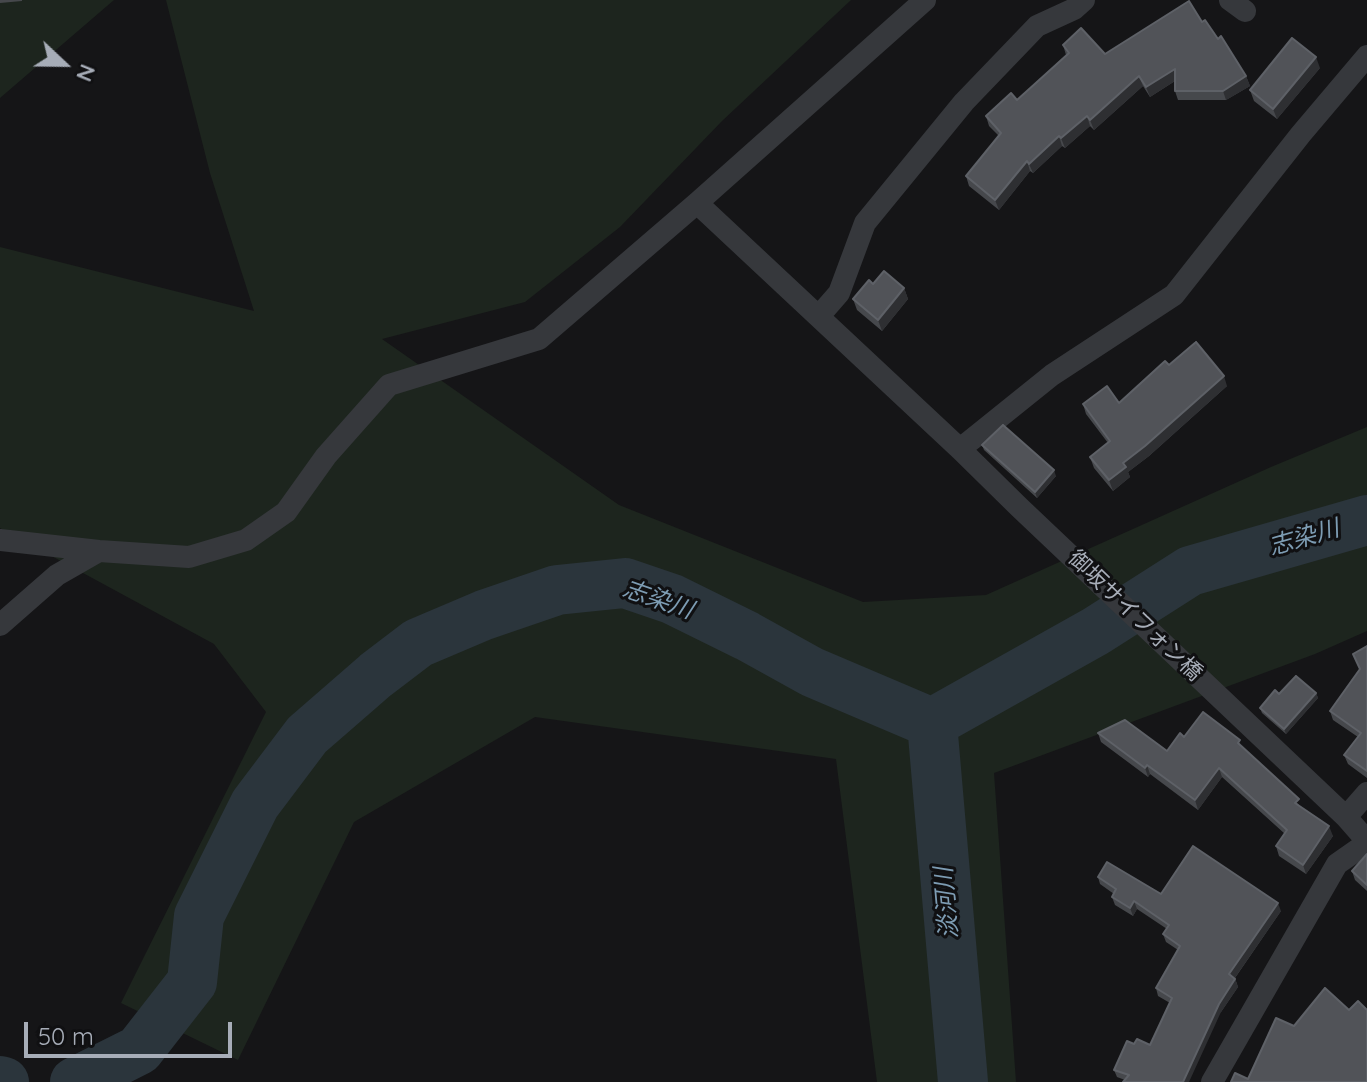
<!DOCTYPE html>
<meta charset="utf-8">
<style>
body{margin:0}
#map{position:relative;width:1367px;height:1082px;overflow:hidden;background:#151517;font-family:Quicksand,sans-serif}
canvas{display:block}
.north{position:absolute;left:24px;top:24px;width:80px;height:80px;-webkit-text-stroke:6px #101012;paint-order:stroke;rotate:112deg;font-size:22px;font-weight:700;line-height:32px;text-align:center;color:#a7adb8}
.north::after{content:'';display:block;margin:auto;width:28px;height:36px;background:#a7adb8;clip-path:polygon(50% 0,100% 100%,50% 72%,0 100%)}
.scale{position:absolute;left:24px;top:1022px;width:208px;height:36px;box-sizing:border-box;border:4px solid #a7adb8;border-top:0;padding-left:10px;font-size:24px;line-height:28px;white-space:nowrap;color:#a7adb8;-webkit-text-stroke:6px #101012;paint-order:stroke}
</style>
<div id="map">
<canvas width="1367" height="1082"></canvas>
<div class="north">N</div>
<div class="scale">50 m</div>
</div>
<script>
const g = document.querySelector('canvas').getContext('2d');
g.lineJoin = 'round';
function paint(path, color) { g.fillStyle = color; g.fill(path, 'evenodd'); }
const poly = rows => new Path2D(rows.map(r => 'M' + r).join(''));
function stroke(path, color, width, dash) { g.strokeStyle = color; g.lineWidth = width; g.lineCap = dash ? 'butt' : 'round'; g.setLineDash(dash || []); g.stroke(path); }
function label(font, color, halo, rows, align = 'center') {
  g.font = font + ' Quicksand,"Noto Sans JP",sans-serif'; g.lineWidth = 6; g.setLineDash([]); g.textBaseline = 'middle'; g.strokeStyle = halo; g.fillStyle = color; for (const [text, x, y, turn = 0] of rows) {
    g.save(); g.translate(x, y); g.rotate((+turn || 0) * Math.PI / 180); g.textAlign = isNaN(turn) ? turn : align; if (halo) g.strokeText(text, 0, 0); g.fillText(text, 0, 0); g.restore();
  }
}
paint(poly([
 [0,0,114,0,0,98],
 [166,0,851,0,722,121,620,227,525,302,382,339,619,505,863,602,986,595,1271,467,1367,427,1367,631,1315,654,994,773,1016,1082,877,1082,836,759,535,717,354,822,238,1060,121,1003,266,712,214,644,0,528,0,247,254,311,210,173]
]), '#1d251e');
stroke(poly([
 [932,723,1096,631,1190,571,1367,520],
 [932,723,963,1082],
 [0,1081,4,1082],
 [75,1082,139,1050,192,982,199,916,255,804,307,735,376,675,418,643,484,615,557,590,625,583,672,599,747,636,812,672,932,723]
]), '#2b353c', 50);
stroke(poly([
 [1230,0,1245,11],
 [697,203,960,449,1019,507,1346,817,1367,841],
 [819,316,839,293,865,223,964,102,1037,26,1074,9,1084,0],
 [960,449,1052,375,1174,295,1301,134,1367,56],
 [0,540,99,551,189,557,246,540,286,512,326,456,389,385,539,339,697,203,925,0],
 [0,625,57,575,99,551],
 [1346,817,1367,793],
 [1212,1082,1337,864,1367,843]
]), '#36383c', 22);
paint(poly([
 [0,0,22,0,22,1,0,3],
 [1202,22,1218,39,1246,76,1250,86,1226,100,1178,100,1175,91,1175,81,1150,97,1143,86,1094,130,1090,126,1065,148,1062,146,1033,173,1030,171,999,210,969,186,966,176,999,136,989,126,986,116,1017,100,1066,55,1063,45,1105,54],
 [1320,68,1277,119,1254,101,1250,90],
 [904,288,908,299,882,331,857,310,853,299],
 [1169,365,1227,386,1149,456,1128,472,1130,477,1113,491,1094,468,1090,457,1108,443,1086,414,1083,404,1119,403],
 [982,445,1056,476,1037,498,984,450],
 [1367,646,1367,778,1348,764,1344,755,1358,737,1333,720,1330,711,1360,670,1353,654],
 [1316,693,1318,698,1286,734,1262,713,1260,708,1279,694],
 [1098,733,1167,751,1184,737,1243,748,1301,807,1333,836,1306,874,1279,856,1276,846,1285,834,1222,777,1198,810,1150,774,1148,777,1101,742],
 [1367,854,1367,891,1355,880,1352,871],
 [1098,877,1161,894,1281,911,1235,978,1238,987,1221,1012,1125,1080,1117,1077,1114,1070,1134,1044,1150,1045,1170,1003,1158,996,1156,988,1178,950,1166,942,1163,934,1167,929,1137,909,1133,916,1115,905,1112,897,1114,894,1100,884]
]), '#46484c');
paint(poly([
 [1316,57,1320,68,1277,119,1273,109],
 [1175,69,1178,79,1150,97,1146,87],
 [1139,76,1143,86,1094,130,1090,120],
 [1246,76,1250,86,1226,100,1223,91],
 [1087,116,1090,126,1065,148,1061,138],
 [1059,136,1062,146,1033,173,1029,164],
 [1027,161,1030,171,999,210,995,200],
 [904,288,908,299,882,331,878,320],
 [1224,376,1227,386,1149,456,1128,472,1130,477,1113,491,1109,480,1123,463],
 [1054,470,1056,476,1037,498,1035,492],
 [1316,693,1318,698,1286,734,1284,729],
 [1147,765,1150,774,1148,777,1145,768],
 [1219,768,1222,777,1198,810,1195,800],
 [1329,826,1333,836,1306,874,1303,865],
 [1134,901,1137,909,1133,916,1130,908],
 [1278,903,1281,911,1232,982,1229,974],
 [1235,979,1238,987,1221,1012,1189,1082,1183,1082,1219,1004]
]), '#2e2f32');
const building = poly([
 [1189,1,1202,22,1205,20,1218,39,1221,36,1246,76,1223,91,1175,91,1175,69,1146,87,1139,76,1090,120,1087,116,1061,138,1059,136,1029,164,1027,161,995,200,966,176,1001,133,986,116,1011,93,1017,100,1069,53,1063,45,1081,28,1105,54,1189,1],
 [1292,38,1316,57,1273,109,1250,90,1292,38],
 [884,271,904,288,878,320,853,299,869,280,873,284,884,271],
 [1196,342,1224,376,1145,446,1123,463,1126,467,1109,480,1090,457,1110,441,1083,404,1107,386,1119,403,1165,361,1169,365,1196,342],
 [1003,425,1054,470,1035,492,982,445,1003,425],
 [1367,646,1367,771,1344,755,1361,733,1330,711,1360,669,1353,654,1367,646],
 [1296,676,1316,693,1284,729,1260,708,1275,690,1279,694,1296,676],
 [1203,712,1240,740,1238,743,1299,799,1295,803,1329,826,1303,865,1276,846,1287,830,1219,768,1195,800,1147,765,1145,768,1098,733,1125,720,1167,751,1180,733,1184,737,1203,712],
 [1193,846,1278,903,1229,974,1235,979,1219,1004,1183,1082,1123,1082,1129,1075,1114,1070,1127,1041,1134,1044,1137,1039,1150,1045,1172,998,1156,988,1180,946,1163,934,1169,925,1134,901,1130,908,1112,897,1116,889,1098,877,1107,862,1161,894,1193,846],
 [1367,854,1367,885,1352,871,1367,854],
 [1325,988,1349,1010,1358,1001,1367,1010,1367,1082,1231,1082,1235,1073,1248,1079,1276,1018,1294,1026,1325,988]
]);
paint(building, '#515358');
stroke(building, '#5e6167', 2);
label('22px', '#a7adb8', '#101012', [
 ["御坂サイフォン橋",1135,616,44]
]);
label('italic 24px', '#7d9cb3', '#101012', [
 ["志染川",1304,538,-16],
 ["志染川",658,600,19],
 ["淡河川",947,903,-95]
]);
</script>
